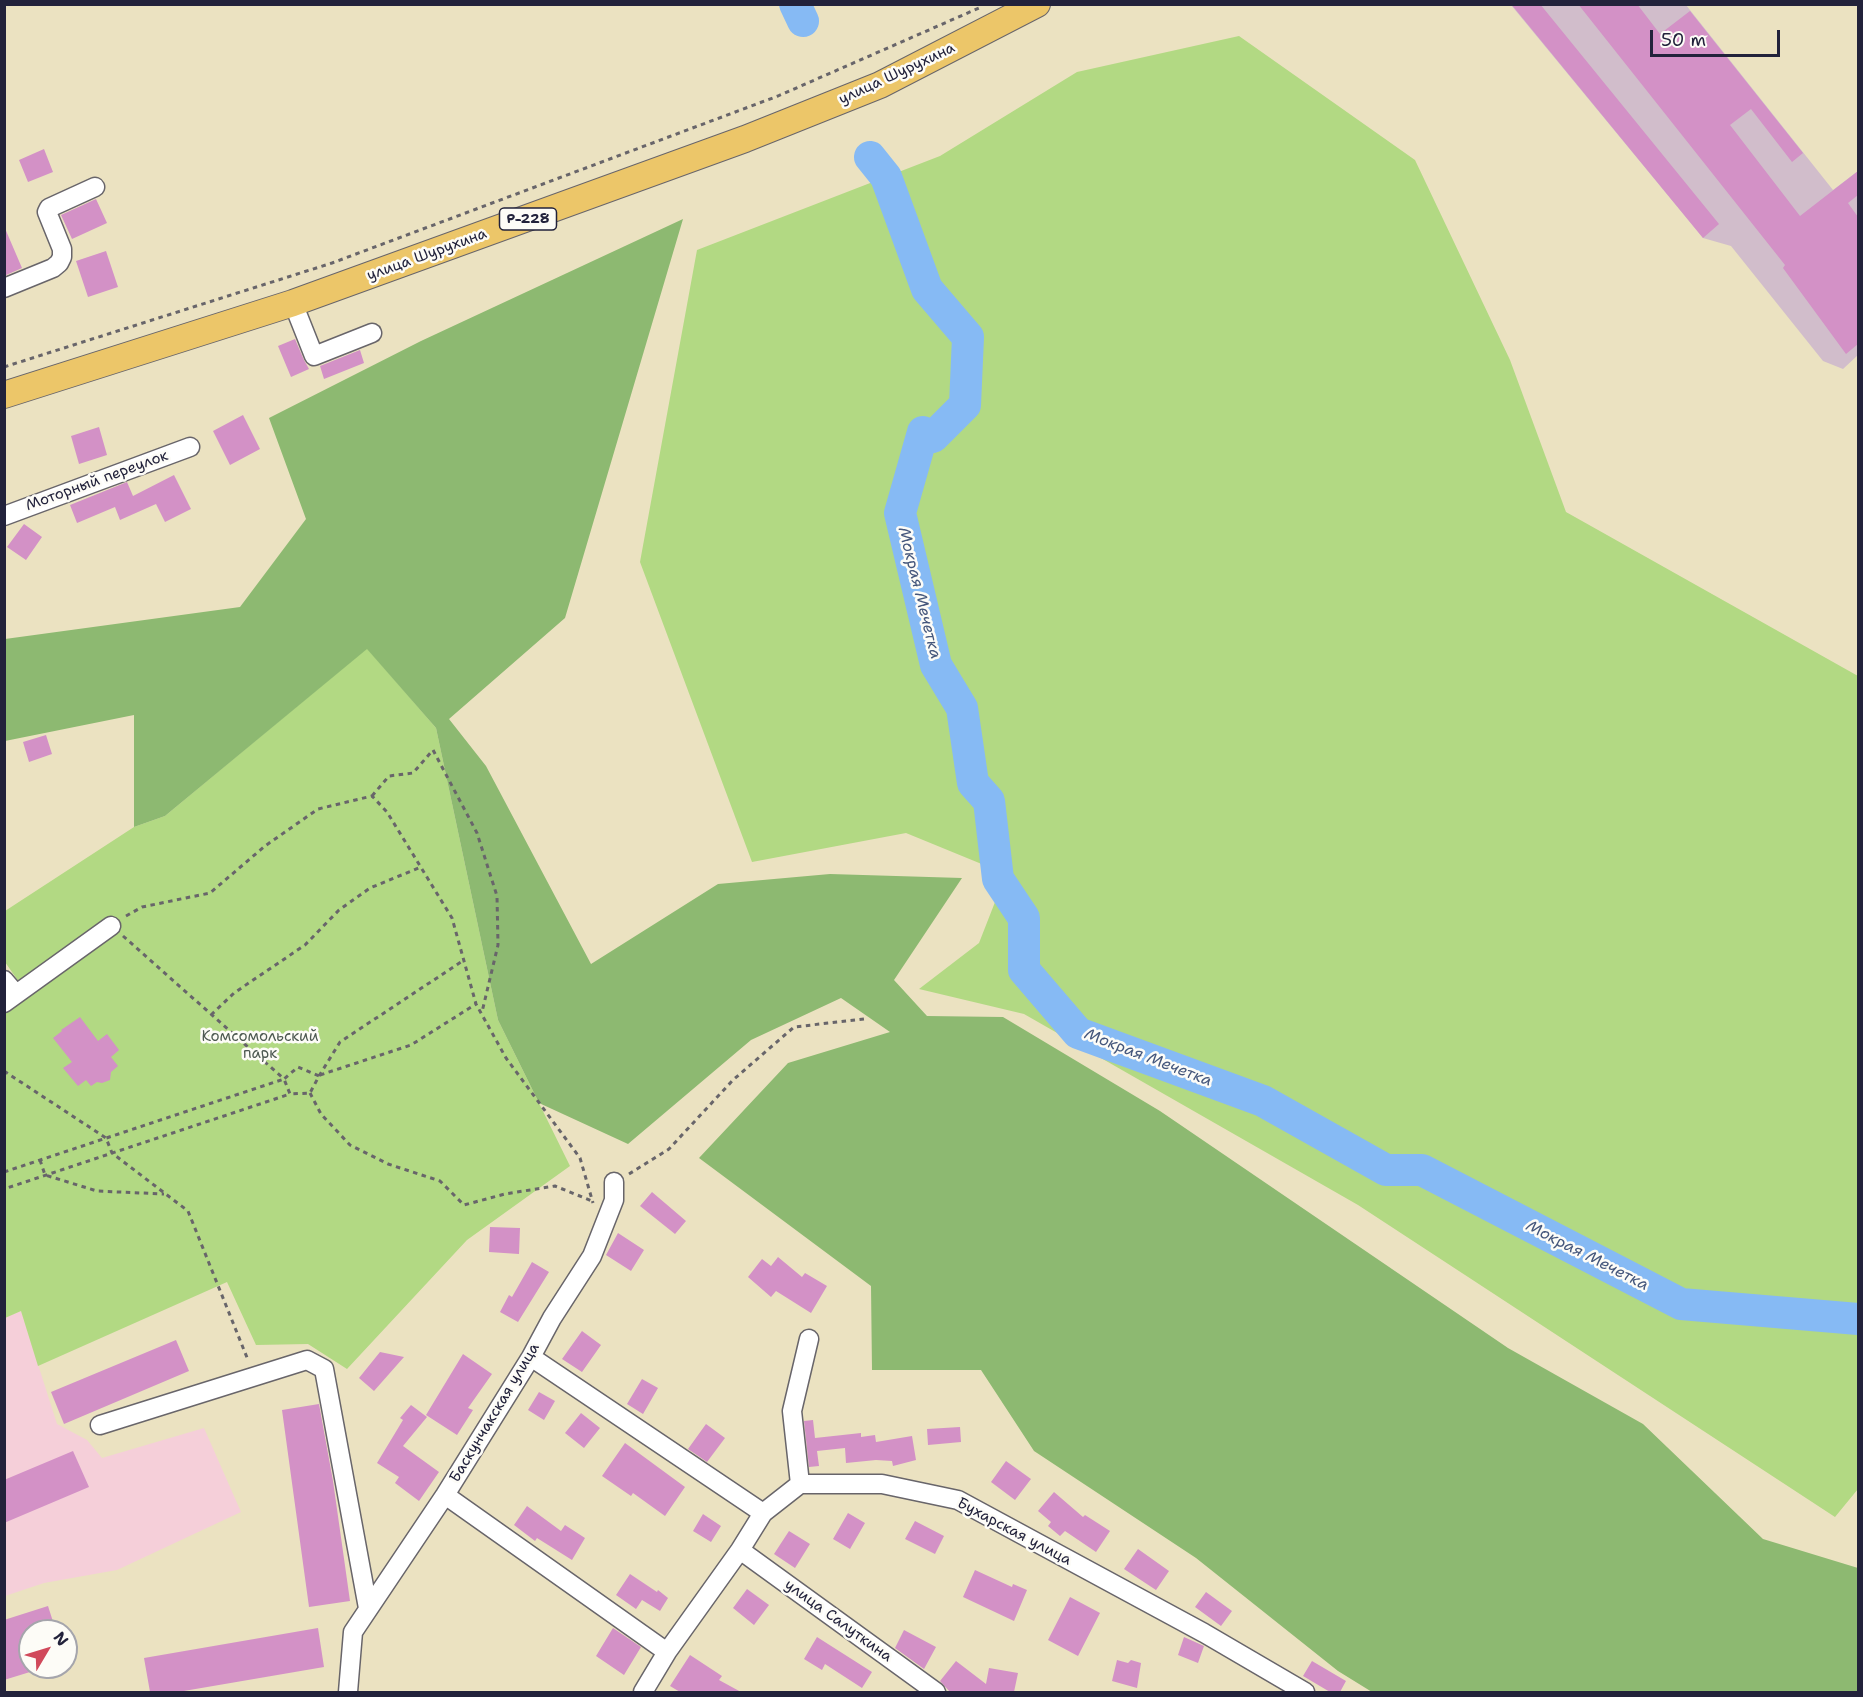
<!DOCTYPE html>
<meta charset="utf-8">
<style>
body{margin:0}
#map{position:relative;width:1863px;height:1697px;overflow:hidden;background:#ebe2c1;font-family:"Shantell Sans",sans-serif}
canvas{display:block}
.frame{position:absolute;inset:0;border:6px solid #22223b;pointer-events:none}
.north{position:absolute;left:18px;top:1619px;width:60px;height:60px;box-sizing:border-box;background:#fdfcf7;border:2px solid #a5a5ac;border-radius:50%;rotate:52deg;font-size:16px;font-weight:700;line-height:24px;text-align:center;color:#22223b}
.north::after{content:'';display:block;margin:auto;width:21px;height:27px;background:#d1495b;clip-path:polygon(50% 0,100% 100%,50% 72%,0 100%)}
.scale{position:absolute;left:1650px;top:30px;width:130px;height:27px;box-sizing:border-box;border:3px solid #22223b;border-top:0;padding-left:8px;font-size:18px;line-height:21px;white-space:nowrap;color:#22223b;-webkit-text-stroke:4px #fdfcf7;paint-order:stroke}
</style>
<div id="map">
<canvas width="1863" height="1697"></canvas>
<div class="frame"></div>
<div class="north">N</div>
<div class="scale">50 m</div>
</div>
<script>
const g = document.querySelector('canvas').getContext('2d');
g.lineJoin = 'round';
function paint(path, color) { g.fillStyle = color; g.fill(path, 'evenodd'); }
const poly = rows => new Path2D(rows.map(r => 'M' + r).join(''));
function stroke(path, color, width, dash) { g.strokeStyle = color; g.lineWidth = width; g.lineCap = dash ? 'butt' : 'round'; g.setLineDash(dash || []); g.stroke(path); }
function label(font, color, halo, rows, align = 'center') {
  g.font = font + ' "Shantell Sans",sans-serif'; g.lineWidth = 5; g.setLineDash([]); g.textBaseline = 'middle'; g.strokeStyle = halo; g.fillStyle = color; for (const [text, x, y, turn = 0] of rows) {
    g.save(); g.translate(x, y); g.rotate((+turn || 0) * Math.PI / 180); g.textAlign = isNaN(turn) ? turn : align; if (halo) g.strokeText(text, 0, 0); g.fillText(text, 0, 0); g.restore();
  }
}
paint(poly([
 [21,1311,57,1424,87,1440,102,1458,204,1428,241,1512,117,1570,44,1583,5,1596,5,1318]
]), '#f5cfd9');
paint(poly([
 [1511,5,1686,5,1833,190,1858,171,1858,355,1843,369,1823,361,1731,246,1703,238]
]), '#d1bdcb');
paint(poly([
 [1239,36,1415,160,1510,360,1566,512,1858,676,1858,1489,1835,1517,1358,1205,1024,1014,919,989,979,943,1006,874,906,833,752,862,640,562,697,250,940,156,1077,72],
 [367,648,436,728,498,1020,570,1166,467,1240,347,1369,308,1344,256,1345,227,1282,38,1366,21,1311,5,1318,4,1013,28,995,5,962,5,911,134,827,165,816]
]), '#b2d983');
paint(poly([
 [683,219,565,618,449,719,486,766,591,964,718,884,830,874,962,878,894,980,927,1016,1003,1017,1160,1111,1508,1348,1643,1424,1763,1539,1858,1568,1858,1692,1372,1692,1338,1671,1196,1558,1034,1451,981,1370,872,1370,871,1286,699,1158,788,1063,890,1032,841,998,751,1040,628,1144,539,1103,498,1020,436,728,367,649,165,816,134,827,134,715,5,741,5,639,240,607,306,519,269,418,421,341]
]), '#8db971');
stroke(poly([
 [795,4,803,21],
 [870,157,886,177,927,289,968,337,965,405,933,437,923,432,900,513,936,665,962,708,973,783,989,801,998,879,1024,918,1024,970,1078,1033,1263,1101,1386,1170,1422,1170,1681,1304,1858,1319]
]), '#86baf4', 32);
paint(poly([
 [1511,4,1540,4,1719,224,1703,238],
 [1578,4,1637,4,1660,34,1690,11,1803,153,1792,162,1751,109,1730,125,1800,216,1858,171,1858,195,1848,203,1858,217,1858,344,1846,354,1783,268,1785,265],
 [44,149,53,172,28,182,19,160],
 [96,199,107,223,72,239,61,215],
 [4,226,22,268,4,276],
 [106,251,118,287,88,297,76,261],
 [295,339,304,360,309,369,291,377,278,346],
 [360,350,364,363,324,379,320,366],
 [243,415,260,449,230,465,213,431],
 [99,427,107,455,79,464,71,436],
 [174,475,191,509,165,522,156,504,120,520,115,507,77,523,70,505,127,482,133,496],
 [24,524,42,537,26,560,7,547],
 [46,735,52,754,29,762,23,742],
 [80,1017,98,1041,107,1034,119,1050,111,1057,118,1066,111,1072,110,1080,102,1083,97,1082,91,1086,86,1080,78,1086,63,1068,72,1062,53,1038,62,1031,61,1030],
 [652,1192,686,1221,675,1234,640,1206],
 [490,1227,520,1228,519,1254,489,1252],
 [618,1233,644,1250,631,1271,606,1255],
 [778,1257,802,1277,805,1273,827,1286,811,1313,776,1291,771,1297,748,1277,762,1259,771,1266],
 [532,1262,549,1272,518,1322,500,1312,509,1295,512,1297],
 [582,1331,601,1345,582,1372,562,1359],
 [176,1340,189,1371,64,1424,51,1392],
 [380,1352,404,1357,374,1391,359,1378],
 [463,1354,492,1374,468,1408,473,1410,457,1435,426,1415],
 [642,1379,658,1388,643,1414,627,1404],
 [539,1392,555,1401,544,1420,528,1410],
 [319,1404,333,1481,350,1601,309,1607,282,1410],
 [411,1405,427,1417,403,1446,439,1472,419,1501,395,1483,399,1477,377,1463,403,1420,400,1418],
 [581,1413,600,1428,584,1448,565,1433],
 [813,1420,815,1438,861,1433,861,1437,875,1435,876,1442,912,1436,916,1460,893,1466,892,1461,876,1460,846,1463,845,1448,817,1451,819,1466,809,1467,804,1421],
 [706,1424,725,1438,707,1462,688,1449],
 [960,1427,961,1442,928,1445,927,1429],
 [625,1443,685,1487,665,1516,633,1493,631,1496,602,1476],
 [73,1451,89,1487,4,1523,4,1480],
 [1006,1461,1031,1479,1015,1500,991,1482],
 [1054,1492,1083,1517,1085,1515,1110,1531,1096,1552,1065,1531,1060,1536,1048,1526,1051,1522,1038,1511],
 [527,1506,561,1531,565,1525,585,1538,572,1560,537,1538,535,1541,514,1525],
 [848,1513,865,1523,850,1549,833,1539],
 [703,1514,721,1526,711,1542,693,1531],
 [915,1521,944,1536,935,1554,905,1539],
 [789,1531,810,1544,795,1568,774,1554],
 [1138,1549,1169,1571,1156,1590,1124,1569],
 [975,1570,1012,1587,1013,1584,1027,1590,1014,1621,963,1597],
 [630,1574,657,1592,658,1590,668,1598,660,1611,642,1600,636,1609,616,1595],
 [747,1589,769,1605,754,1625,733,1608],
 [1206,1592,1232,1611,1221,1626,1195,1607],
 [1070,1597,1100,1613,1078,1656,1048,1640],
 [48,1606,56,1631,30,1631,30,1672,4,1680,4,1620],
 [318,1628,324,1667,178,1692,150,1692,144,1658],
 [613,1628,641,1647,624,1675,596,1656],
 [904,1630,936,1647,924,1669,895,1648],
 [817,1637,872,1672,862,1688,825,1664,822,1670,804,1659],
 [1184,1637,1204,1646,1198,1663,1178,1655],
 [690,1655,722,1676,719,1680,741,1692,680,1692,670,1686],
 [1117,1660,1128,1663,1131,1660,1141,1663,1137,1688,1112,1681],
 [956,1661,986,1684,989,1668,1018,1673,1014,1692,950,1692,940,1681],
 [1312,1661,1346,1681,1340,1692,1330,1692,1303,1676]
]), '#d391c6');
const minor = poly([
 [4,288,53,268,59,263,62,257,62,249,47,212,49,208,95,187],
 [293,303,314,356,372,333],
 [4,516,190,447],
 [4,980,16,994],
 [4,1003,111,926],
 [531,1357,763,1513],
 [100,1425,307,1360,324,1369,368,1608],
 [800,1484,792,1411,809,1339],
 [445,1495,667,1652],
 [740,1550,936,1692],
 [348,1692,353,1632,445,1495,531,1357,552,1318,592,1256,614,1200,614,1182],
 [643,1692,667,1652,740,1550,763,1513,800,1484,882,1484,958,1500,1204,1633,1305,1692]
]);
const highway = poly([
 [4,395,293,303,745,139,880,85,1037,4]
]);
stroke(minor, '#68656a', 21);
stroke(highway, '#68656a', 28);
stroke(poly([
 [4,367,332,263,778,96,979,8],
 [372,796,389,776,413,773,433,750,477,833,497,896,498,945,482,1012],
 [126,916,142,907,210,893,265,846,318,809,372,796,387,812,452,918,476,1004,506,1058,580,1158,593,1203],
 [123,936,284,1079,298,1067,319,1076,310,1093,290,1094],
 [211,1015,234,993,305,945,339,910,370,888,421,867],
 [4,1071,106,1138,112,1153,188,1211,248,1360],
 [320,1075,411,1045,476,1004],
 [319,1076,340,1042,464,960],
 [310,1093,321,1114,350,1145,388,1164,440,1181,464,1205,505,1194,555,1186,592,1201],
 [40,1160,45,1175,97,1191,164,1194],
 [4,1172,284,1079,290,1094,4,1189],
 [629,1174,669,1149,733,1080,794,1027,864,1019]
]), '#68656a', 3, [4.5, 4.5]);
stroke(minor, '#fff', 18);
stroke(highway, '#ecc669', 26);
for (const [x, y, w] of [
 [528,219,57]
]) { const box = new Path2D(); box.roundRect(x - w / 2, y - 11, w, 22, 4.5); g.fillStyle = '#fdfcf7'; g.fill(box); stroke(box, '#22223b', 1.5); }
label('bold 14px', '#22223b', null, [
 ["Р-228",528,219]
]);
label('15px', '#22223b', '#fdfcf7', [
 ["улица Шурухина",897,74,-25],
 ["улица Шурухина",427,255,-20],
 ["Моторный переулок",97,481,-20],
 ["Баскунчакская улица",495,1413,-59],
 ["Бухарская улица",1014,1532,28],
 ["улица Салуткина",838,1621,36]
]);
label('15px', '#4d5951', '#fdfcf7', [
 ["Комсомольский",260,1037],
 ["парк",260,1054]
]);
label('italic 16px', '#45577c', '#fdfcf7', [
 ["Мокрая Мечетка",919,593,76],
 ["Мокрая Мечетка",1148,1058,21],
 ["Мокрая Мечетка",1587,1256,27]
]);
</script>
